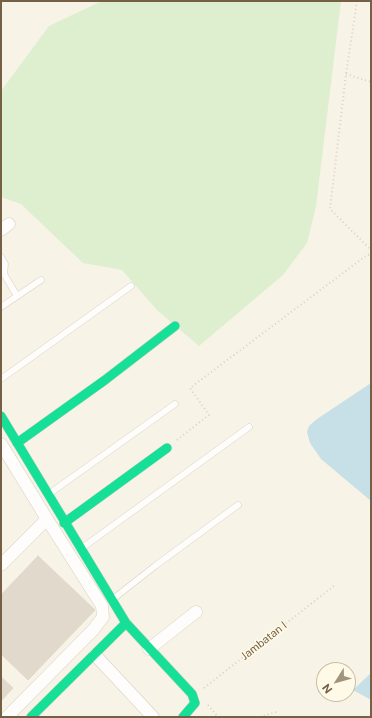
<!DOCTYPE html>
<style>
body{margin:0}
#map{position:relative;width:372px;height:718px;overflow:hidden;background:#f7f3e6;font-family:"Public Sans",sans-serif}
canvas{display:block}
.frame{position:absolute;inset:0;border:2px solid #755f45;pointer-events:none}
.north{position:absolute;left:316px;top:662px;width:40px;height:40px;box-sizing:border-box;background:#fffae7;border:1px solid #c8bca6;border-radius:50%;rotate:233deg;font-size:11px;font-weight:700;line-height:16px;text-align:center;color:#755f45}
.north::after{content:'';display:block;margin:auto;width:14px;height:18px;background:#a2937d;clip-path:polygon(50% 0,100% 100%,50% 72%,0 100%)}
</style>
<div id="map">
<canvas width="372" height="718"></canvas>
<div class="frame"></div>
<div class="north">N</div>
</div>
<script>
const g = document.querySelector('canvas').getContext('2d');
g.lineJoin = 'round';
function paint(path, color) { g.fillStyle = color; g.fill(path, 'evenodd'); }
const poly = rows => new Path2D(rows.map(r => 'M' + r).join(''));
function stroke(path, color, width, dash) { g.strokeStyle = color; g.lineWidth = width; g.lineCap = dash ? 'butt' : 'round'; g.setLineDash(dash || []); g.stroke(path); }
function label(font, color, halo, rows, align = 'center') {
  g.font = font + ' "Public Sans",sans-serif'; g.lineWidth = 3; g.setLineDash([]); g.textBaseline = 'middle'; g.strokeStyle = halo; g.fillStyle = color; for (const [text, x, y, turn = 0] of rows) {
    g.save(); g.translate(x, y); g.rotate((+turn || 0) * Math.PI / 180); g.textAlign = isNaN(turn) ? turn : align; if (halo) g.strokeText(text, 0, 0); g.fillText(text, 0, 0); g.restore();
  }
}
paint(poly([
 [102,1,341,1,316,206,307,243,283,275,199,346,157,310,122,270,83,263,21,204,1,197,1,91,49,26]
]), '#ddefcf');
paint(poly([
 [371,383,371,501,321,459,310,443,307,432,309,426,317,419],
 [371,673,371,700,353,690]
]), '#c7dfe7');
const building = poly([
 [38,556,95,610,28,680,1,654,1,595,38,556],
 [1,677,13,688,1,701,1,677]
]);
paint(building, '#e1d9cb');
stroke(building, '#e0d7c8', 1);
const lane = poly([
 [1,257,5,264,4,274,17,296],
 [1,307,41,280],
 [1,379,131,286],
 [49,494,175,404],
 [82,548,249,427],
 [113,599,155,566,238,505]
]);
const street = poly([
 [1,230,9,224],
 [1,444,47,519,1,565],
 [149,649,196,612],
 [95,655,153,717],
 [7,717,93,630,103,617,102,606,47,519]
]);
const fast = poly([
 [1,416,126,623,192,694,195,703,183,717],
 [17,443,105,380,175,326],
 [64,523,167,448],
 [31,717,126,623]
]);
stroke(lane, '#d6cfc1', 7);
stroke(street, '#d6cfc1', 13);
stroke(fast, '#d7d0c3', 10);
stroke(poly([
 [357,1,346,74,330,209,371,250],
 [346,74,371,82],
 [177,440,209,415,190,388,367,255,371,254],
 [204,688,335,585],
 [208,705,218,717],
 [260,717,279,711]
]), '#d8d1c8', 2, [1, 3]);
stroke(lane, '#fefdfb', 6);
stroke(street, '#fefdfb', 12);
stroke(fast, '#16e098', 9);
label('11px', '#755f45', '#fffae7', [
 ["Jambatan I",264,641,-38]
]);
</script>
